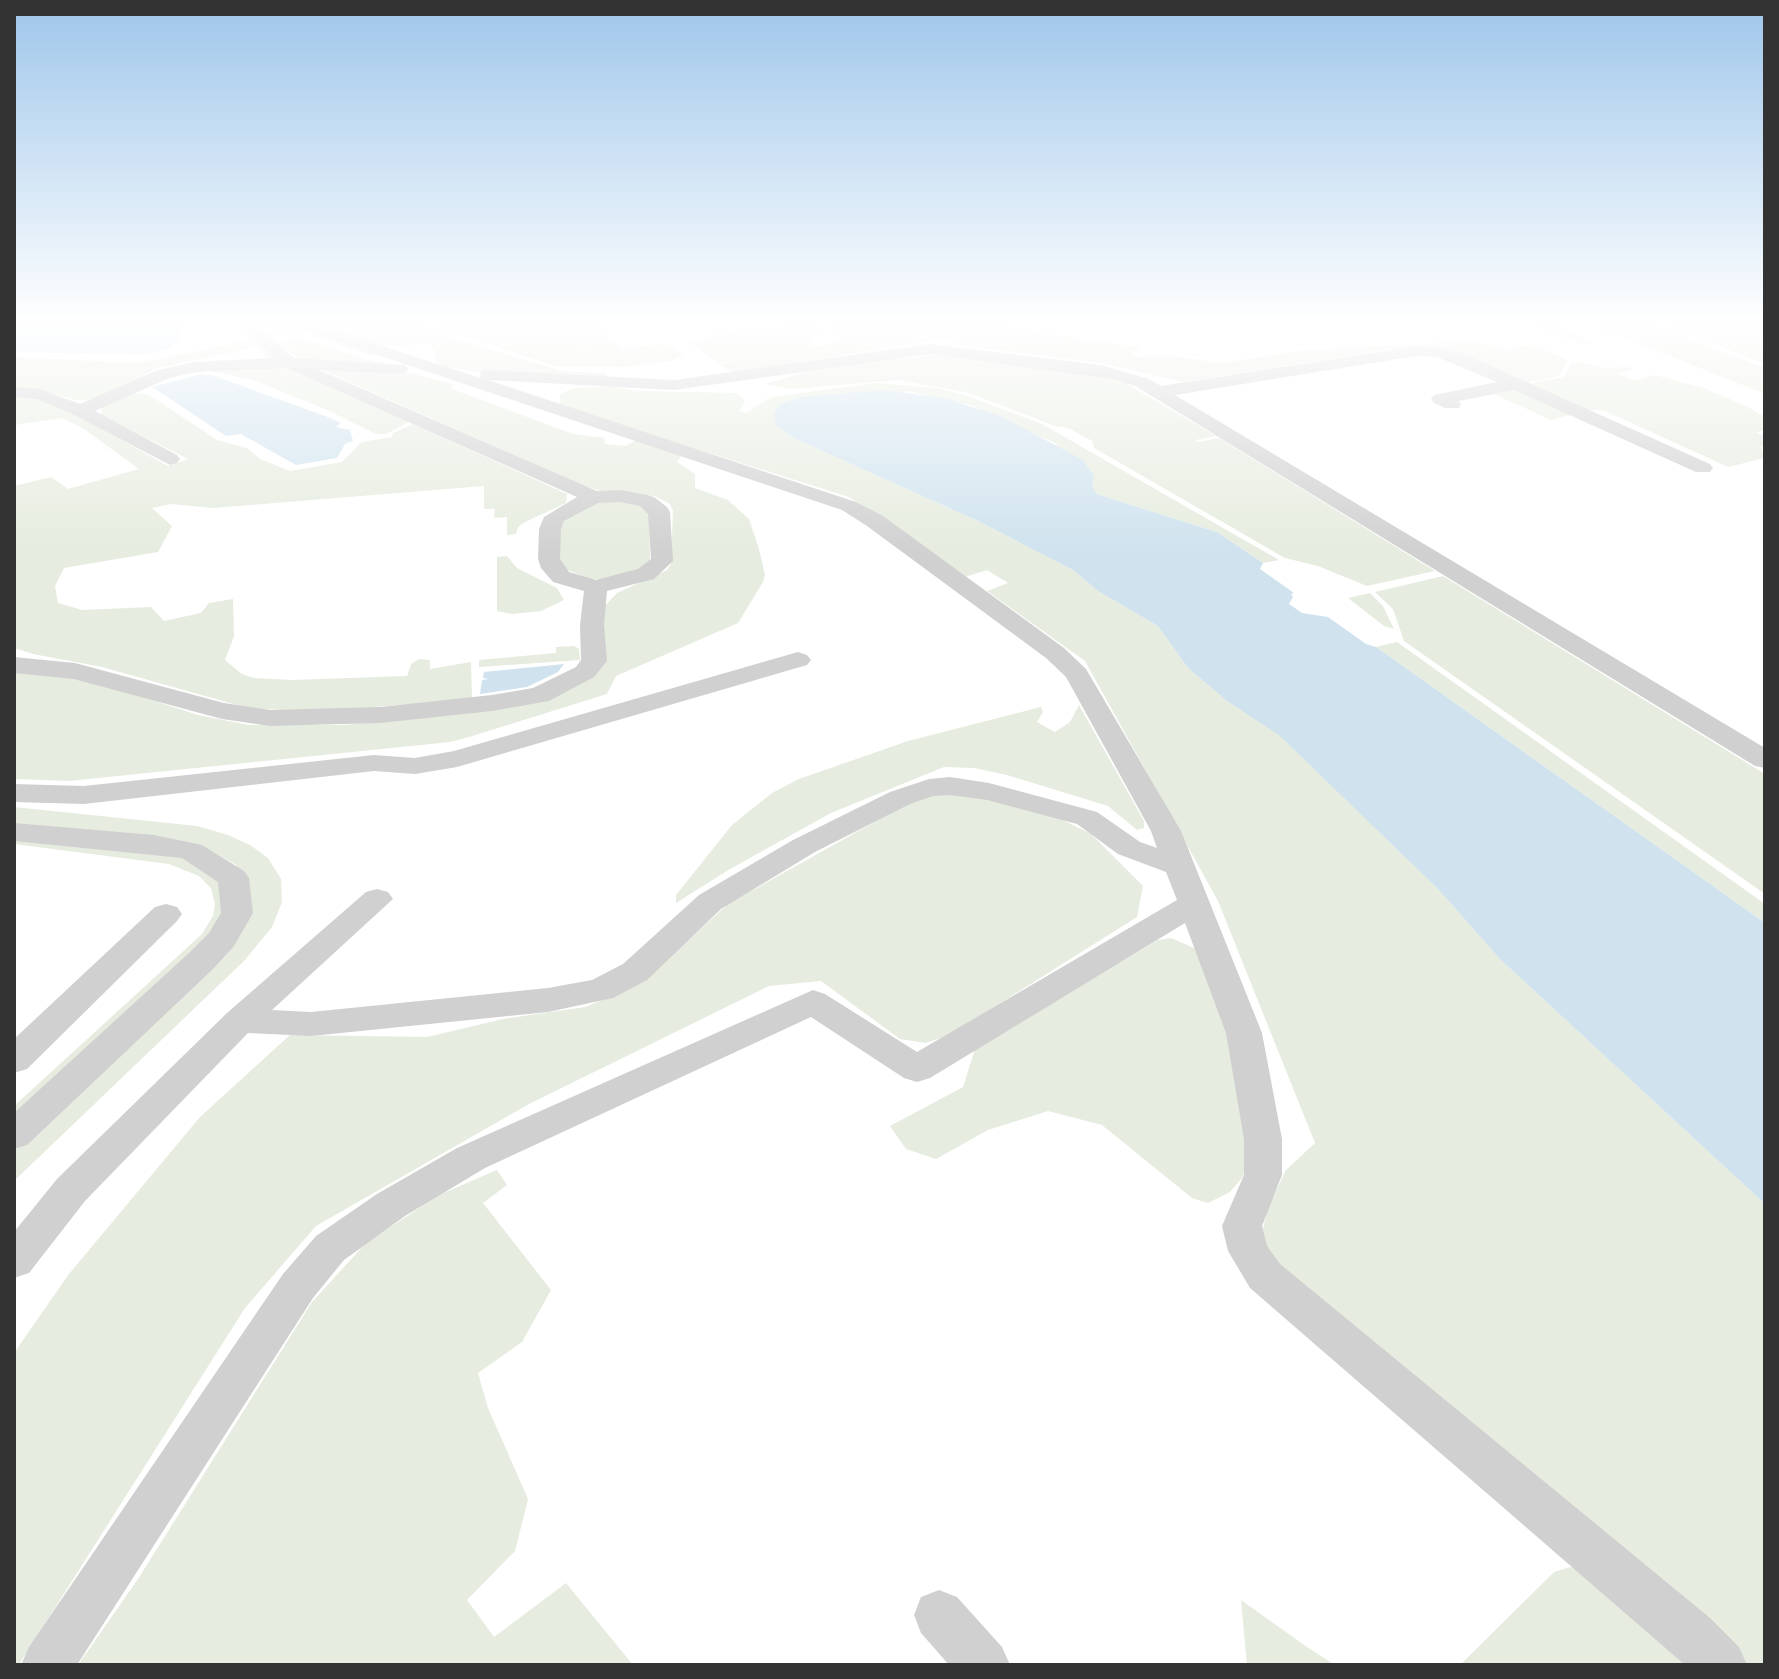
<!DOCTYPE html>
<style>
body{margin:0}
#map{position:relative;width:1779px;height:1679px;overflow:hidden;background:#fff;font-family:Ubuntu,sans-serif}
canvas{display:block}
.frame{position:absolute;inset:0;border:16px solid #333;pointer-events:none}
</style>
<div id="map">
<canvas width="1779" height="1679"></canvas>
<div class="frame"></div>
</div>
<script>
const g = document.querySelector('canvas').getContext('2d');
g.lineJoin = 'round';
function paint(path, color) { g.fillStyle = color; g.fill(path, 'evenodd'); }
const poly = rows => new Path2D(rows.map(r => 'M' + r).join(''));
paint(poly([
 [229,319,239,319,273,357,269,359,256,347,154,369,100,399,76,400,43,391,14,389,14,357,138,363,226,345,246,337],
 [251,319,269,319,296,326,377,354,372,356,299,332,270,337],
 [300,319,391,319,562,371,605,373,607,377,484,373,445,367,435,360,435,351,428,343,388,347],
 [420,319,547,319,602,362,549,319,584,319,622,349,667,343,684,355,669,361,626,367,555,366,465,337,467,335],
 [805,319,813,319,822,324,813,327,821,329,822,334,809,340,814,347,843,341,830,325,821,319,948,319,1141,347,1132,355,1137,357,1174,356,1222,363,1306,350,1475,341,1504,349,1533,344,1568,360,1560,376,1523,383,1460,353,1417,345,1183,382,1106,364,961,345,950,340,922,342,734,373,720,364,734,360,718,363,688,341,749,328,767,331,810,324],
 [1494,319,1535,319,1596,342,1581,345,1542,328],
 [1577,319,1638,319,1765,368,1765,394],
 [1649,319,1755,319,1765,322,1765,364],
 [297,336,362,358,394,366,308,361,298,358,276,343],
 [945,355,1122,381,1216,436,1196,440,1198,442,1219,438,1435,571,1367,586,1318,566,1285,558,1094,448,1092,441,1068,428,1055,426,969,393,899,380,789,389,765,384,802,373,876,360],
 [1580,362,1604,368,1629,367,1633,369,1617,374,1636,381,1655,375,1704,388,1748,407,1765,417,1765,430,1756,432,1765,437,1765,445,1761,447,1765,458,1728,467,1603,410,1583,410,1526,384,1564,377,1571,363],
 [267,366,279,369,289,367,409,422,386,434,376,434,323,408,253,380,211,371,176,376,179,372],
 [327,368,406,372,452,384,452,389,573,434,604,438,605,444,625,446,637,440,681,456,677,462,695,474,695,488,728,500,749,519,759,549,765,575,763,582,738,623,616,676,607,694,469,737,450,742,69,781,14,779,14,672,27,671,97,682,198,715,249,725,343,725,453,715,534,702,557,696,592,677,602,609,617,593,667,570,671,564,673,511,670,504,655,496,605,492,584,486,320,369],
 [876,383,936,388,965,395,1042,424,1279,560,1263,563,1217,532,1096,494,1055,443,971,405,908,391,776,426,794,438,980,522,1073,570,1098,591,1158,626,1188,668,1227,701,1279,734,1438,889,1500,959,1765,1204,1765,1665,1740,1665,1271,1262,1262,1232,1268,1208,1286,1170,1315,1143,1218,901,1085,661,987,591,1008,583,987,570,965,577,849,497,560,406,560,394,575,388,608,386,637,391,736,393,745,401,739,411,746,413,771,397],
 [1519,389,1571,415,1551,420,1494,394],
 [132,394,148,394,217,440,247,448,260,459,290,471,342,462,362,442,392,437,393,433,413,424,567,494,566,503,525,522,518,527,516,534,507,535,507,517,494,518,495,509,484,509,484,486,213,508,171,504,152,508,172,526,158,552,64,568,55,586,58,603,82,610,151,607,164,621,201,613,209,603,233,599,234,636,225,660,242,674,254,678,293,680,407,676,411,664,419,659,430,660,430,669,471,662,472,699,325,711,259,709,237,705,102,667,33,654,14,648,14,486,51,477,68,489,139,469,84,429,63,418,14,425,14,395,34,397,76,415,168,466,188,459,101,415,102,407],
 [617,501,637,503,649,510,650,563,645,568,602,580,590,579,565,569,558,559,560,525,572,514,596,503],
 [507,556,517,568,557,588,564,600,541,611,512,614,497,611,497,557],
 [1443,576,1765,774,1765,894,1404,641,1393,609,1375,592],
 [1370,593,1383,606,1394,629,1384,626,1348,598],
 [1397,642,1765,904,1765,923,1376,647],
 [574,646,579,649,580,660,479,667,479,660,556,653,556,647],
 [1079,705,1144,821,1144,828,1137,830,1108,806,1069,794,1007,775,974,768,944,767,831,813,730,869,676,903,676,895,732,825,772,793,799,779,908,741,1041,707,1043,712,1037,722,1055,732,1070,722],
 [960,793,1061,819,1091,834,1143,886,1137,917,948,1036,925,1043,900,1039,821,981,769,986,529,1104,316,1226,245,1308,20,1663,14,1665,14,1353,69,1274,200,1117,290,1035,427,1037,503,1019,585,1007,628,990,670,957,728,904,905,805,937,794],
 [14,807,197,826,228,835,250,845,268,858,281,879,282,902,272,927,245,960,14,1181,14,1146,209,961,244,878,236,865,208,849,14,825],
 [14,836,183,855,223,881,224,921,14,1123,14,1106,202,934,213,916,215,904,211,888,199,876,169,864,14,844],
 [1171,938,1194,948,1209,970,1253,1123,1252,1155,1242,1178,1230,1192,1208,1203,1192,1198,1102,1125,1048,1111,988,1130,936,1159,906,1149,890,1126,963,1087,975,1049,1158,940],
 [497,1170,507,1185,483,1203,551,1290,522,1342,478,1373,488,1408,528,1499,515,1551,467,1600,494,1637,566,1583,633,1665,78,1665,138,1579,312,1302,366,1243,439,1195],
 [1571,1567,1585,1573,1689,1665,1460,1665,1554,1572],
 [1241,1600,1307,1647,1335,1665,1247,1665]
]), '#e6ecdf');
paint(poly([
 [14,319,173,319,180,323,180,338,167,349,145,354,14,352],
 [201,374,212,375,325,416,341,423,336,427,350,430,353,441,345,444,337,458,296,465,241,434,226,436,152,387],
 [884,390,945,398,1003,417,1083,460,1094,476,1092,485,1096,494,1217,532,1263,563,1260,569,1294,593,1291,594,1293,597,1289,604,1302,613,1328,617,1366,644,1376,647,1765,923,1765,1204,1500,959,1438,889,1279,735,1227,701,1188,668,1158,626,1098,591,1073,570,980,522,794,438,776,426,774,413,781,404,800,397],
 [564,664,558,672,527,687,480,694,482,680,489,679,483,678,484,672]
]), '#cfe2ee');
paint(poly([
 [234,319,251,319,294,358,405,365,408,369,405,373,399,374,319,370,597,491,620,490,647,495,654,497,667,507,670,512,673,561,654,579,607,591,604,625,607,661,594,677,549,701,492,711,380,723,270,726,222,719,74,679,14,673,14,657,75,663,224,703,270,710,380,707,492,695,533,688,576,667,581,660,580,625,584,591,553,582,541,568,538,559,539,529,544,517,577,497,287,368,193,372,167,379,95,411,177,455,180,459,177,463,170,465,72,414,37,399,14,397,14,387,40,389,80,404,155,371,193,362,274,358,234,319],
 [620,502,640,506,648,514,651,559,638,569,596,580,569,572,560,559,561,529,564,521,598,503,620,502],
 [277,319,301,319,480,378,481,371,487,370,674,380,930,344,1101,365,1149,379,1161,386,1416,346,1438,347,1462,353,1710,464,1713,468,1710,472,1696,472,1514,390,1459,401,1461,404,1459,408,1445,408,1434,403,1431,399,1434,395,1497,382,1437,357,1416,356,1175,395,1765,748,1765,768,1755,766,1137,387,1117,380,930,354,674,390,488,380,856,502,883,516,1064,648,1086,669,1181,831,1262,1033,1282,1139,1282,1175,1262,1226,1267,1246,1280,1264,1710,1618,1739,1647,1747,1665,1685,1665,1250,1288,1228,1251,1222,1226,1244,1175,1244,1139,1226,1033,1185,923,930,1078,917,1082,904,1078,811,1017,485,1168,405,1216,344,1260,313,1298,77,1665,21,1665,29,1647,283,1274,316,1236,377,1194,457,1148,813,990,825,994,917,1052,1177,900,1166,872,1118,854,1077,824,987,800,950,795,933,796,910,804,815,852,721,909,647,980,613,998,548,1012,311,1036,248,1033,85,1201,29,1273,14,1278,14,1232,57,1179,227,1013,366,892,377,889,388,892,393,899,272,1010,311,1012,548,988,592,980,623,964,699,895,793,840,890,792,929,779,950,777,989,783,1097,812,1140,842,1157,848,1151,831,1066,677,1046,658,867,526,842,510,279,322,277,319],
 [798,652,807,655,811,660,807,665,457,767,415,774,374,771,84,804,14,802,14,784,84,786,374,755,415,758,454,751,798,652],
 [14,823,154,835,202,845,244,871,249,878,253,913,234,946,213,969,27,1145,14,1149,14,1113,189,953,209,933,221,913,218,882,182,858,14,841,14,823],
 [166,904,177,907,182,914,177,921,27,1069,14,1073,14,1039,155,907,166,904],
 [939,1590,957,1597,1002,1647,1010,1665,949,1665,921,1633,914,1615,921,1597,939,1590]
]), '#d0d0d0');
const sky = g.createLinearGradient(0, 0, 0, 554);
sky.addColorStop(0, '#9ec6ea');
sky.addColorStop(0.58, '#fff');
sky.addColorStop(1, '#ffffff00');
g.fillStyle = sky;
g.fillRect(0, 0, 1779, 554);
</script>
